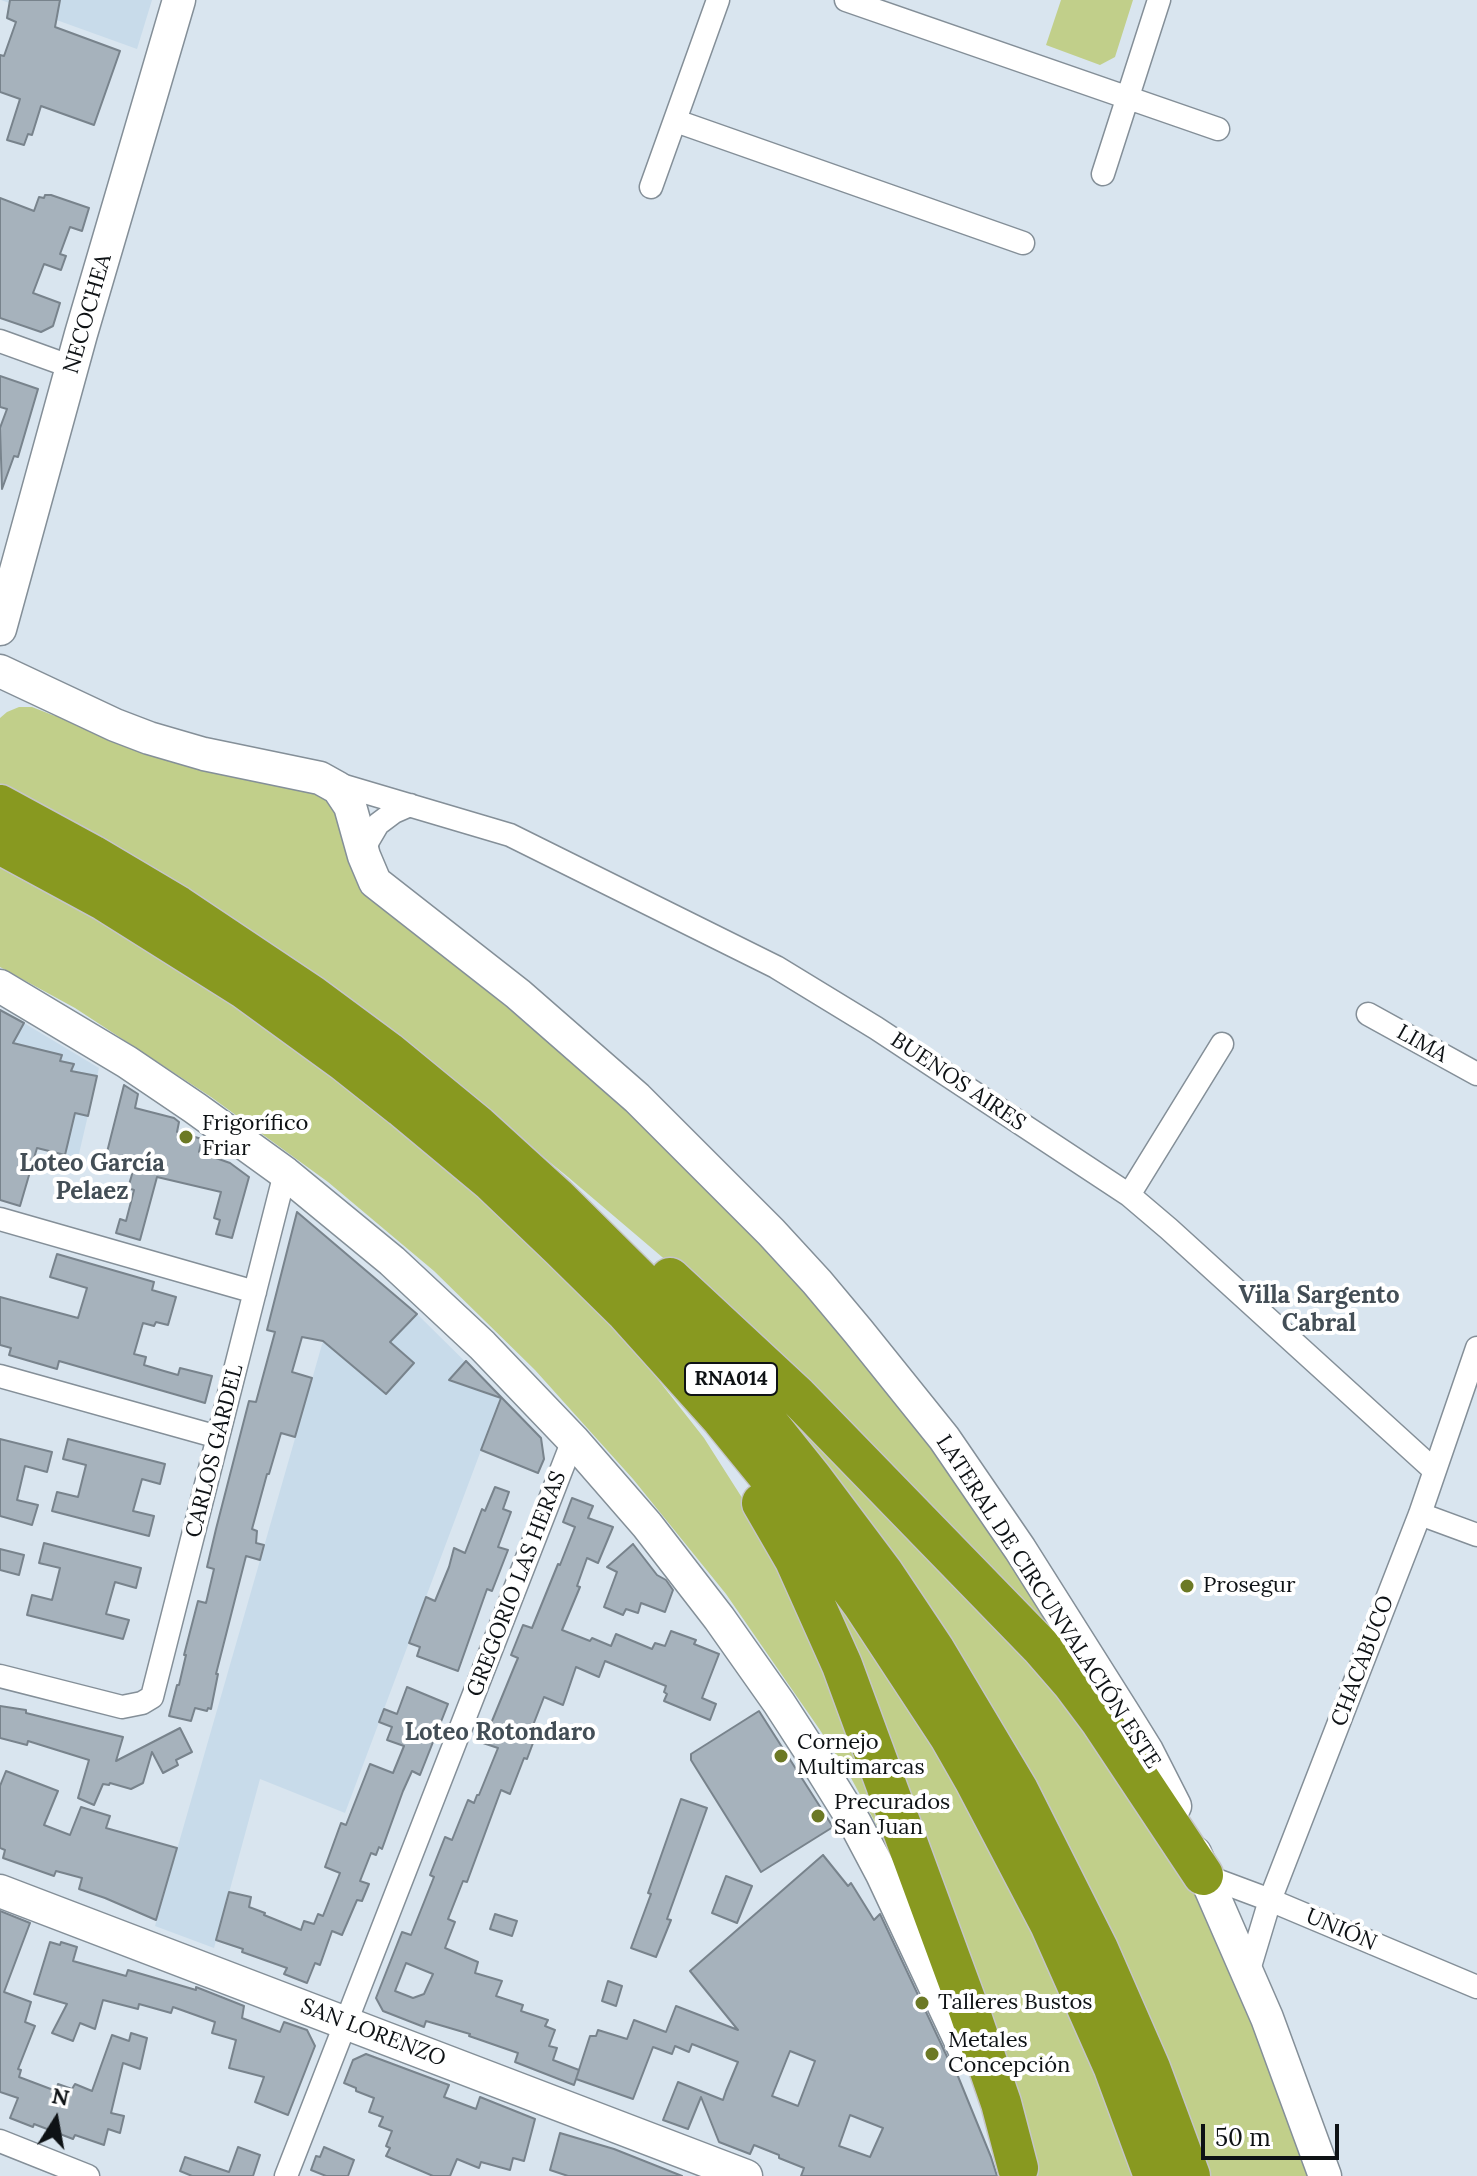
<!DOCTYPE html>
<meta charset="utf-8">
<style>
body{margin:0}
#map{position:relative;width:1477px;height:2176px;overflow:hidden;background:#d9e5ef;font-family:Lora,serif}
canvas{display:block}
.north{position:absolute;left:16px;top:2080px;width:80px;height:80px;-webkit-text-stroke:6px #fff;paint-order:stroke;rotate:11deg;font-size:22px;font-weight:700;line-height:32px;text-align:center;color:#0e1215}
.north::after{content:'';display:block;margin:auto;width:28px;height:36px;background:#0e1215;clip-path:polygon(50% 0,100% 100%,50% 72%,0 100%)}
.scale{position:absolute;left:1201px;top:2124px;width:138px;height:36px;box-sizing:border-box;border:4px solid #0e1215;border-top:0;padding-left:10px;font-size:24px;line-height:28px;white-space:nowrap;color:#0e1215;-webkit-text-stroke:6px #fff;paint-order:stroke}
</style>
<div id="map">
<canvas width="1477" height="2176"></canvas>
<div class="north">N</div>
<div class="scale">50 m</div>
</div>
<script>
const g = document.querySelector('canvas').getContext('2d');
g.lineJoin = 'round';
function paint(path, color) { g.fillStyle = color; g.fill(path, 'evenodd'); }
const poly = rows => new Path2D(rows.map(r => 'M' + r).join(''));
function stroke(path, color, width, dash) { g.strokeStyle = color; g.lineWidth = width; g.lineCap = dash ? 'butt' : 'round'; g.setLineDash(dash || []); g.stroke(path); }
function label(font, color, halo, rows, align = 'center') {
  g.font = font + ' Lora,serif'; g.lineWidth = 8; g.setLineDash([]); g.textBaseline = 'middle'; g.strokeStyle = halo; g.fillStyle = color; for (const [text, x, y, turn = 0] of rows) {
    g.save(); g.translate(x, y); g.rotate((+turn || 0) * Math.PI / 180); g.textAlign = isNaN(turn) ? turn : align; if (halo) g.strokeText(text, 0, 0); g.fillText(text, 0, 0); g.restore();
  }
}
paint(poly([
 [1,0,152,0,137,49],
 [24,1023,99,1068,78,1158,37,1148,20,1206,0,1200,0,1039,13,1042],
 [297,1212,417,1314,501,1397,345,1813,260,1779,214,1948,155,1926,323,1341,267,1330]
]), '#c8dbea');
paint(poly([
 [1061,0,1133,0,1115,57,1100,65,1046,45],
 [19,707,32,707,55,716,57,710,319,791,343,815,453,955,450,962,502,1003,641,1122,721,1203,821,1311,911,1421,949,1472,1000,1546,1071,1656,695,1285,568,1177,421,1058,0,786,0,718,7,712],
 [0,864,77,906,243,1011,308,1056,475,1191,601,1312,656,1377,704,1438,767,1537,792,1584,901,1870,851,1778,820,1730,726,1594,633,1479,535,1370,434,1271,328,1182,211,1097,75,1008,0,967],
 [682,1298,1029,1642,1189,1878,1226,1957,1268,2064,1309,2176,1208,2176],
 [804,1560,880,1659,974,1814,1070,2008,1136,2176,1036,2176,843,1651]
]), '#c1cf8a');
const building = poly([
 [10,0,60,0,55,27,120,51,94,125,41,106,32,135,28,134,24,145,7,140,20,99,0,92,0,55,4,56,16,22,7,18,10,0],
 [45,195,51,195,89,208,82,231,70,227,60,254,66,256,61,270,44,264,33,293,60,303,53,326,41,332,0,318,0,198,34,211,39,197,44,198,45,195],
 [0,376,38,389,18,457,14,456,2,489,0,428,7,409,0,407,0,376],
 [0,1010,24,1023,13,1043,62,1055,60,1061,74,1064,71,1071,97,1076,88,1116,75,1113,65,1155,37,1148,20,1206,0,1200,0,1010],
 [124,1085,138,1094,135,1108,174,1118,179,1122,177,1132,202,1139,199,1152,230,1163,249,1177,232,1238,216,1234,220,1220,214,1218,221,1192,157,1177,140,1240,116,1233,120,1219,126,1221,134,1190,128,1188,133,1171,104,1164,124,1085],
 [297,1212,417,1314,390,1342,414,1363,386,1394,323,1341,302,1337,292,1372,312,1378,295,1437,281,1433,269,1474,267,1474,252,1529,257,1531,256,1543,264,1545,260,1560,246,1556,216,1674,218,1674,211,1709,208,1708,207,1711,195,1708,191,1721,169,1716,177,1685,179,1685,186,1655,184,1655,198,1601,206,1603,214,1569,207,1567,216,1529,249,1401,256,1402,275,1332,267,1330,297,1212],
 [57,1254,154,1282,152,1290,176,1297,168,1325,156,1322,154,1326,143,1323,134,1354,146,1357,144,1365,164,1371,178,1375,180,1368,212,1376,205,1403,59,1361,57,1369,9,1355,11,1348,0,1345,0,1297,78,1318,87,1288,50,1277,57,1254],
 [466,1361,541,1438,544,1459,538,1473,481,1450,501,1398,449,1380,466,1361],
 [0,1439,52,1452,47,1472,25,1466,17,1500,38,1505,32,1525,0,1516,0,1439],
 [68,1439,165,1464,160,1484,142,1479,133,1511,154,1516,149,1536,52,1511,57,1492,78,1497,86,1465,63,1459,68,1439],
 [495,1487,509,1492,503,1509,511,1512,498,1547,508,1550,492,1591,487,1589,458,1671,417,1656,420,1647,409,1643,426,1597,435,1601,449,1567,454,1548,465,1553,482,1509,485,1511,495,1487],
 [572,1498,593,1506,588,1518,613,1527,598,1563,587,1558,577,1586,580,1587,562,1630,590,1641,592,1638,611,1646,616,1634,652,1649,655,1643,665,1646,671,1631,696,1640,694,1644,719,1654,702,1698,716,1704,710,1720,664,1701,667,1694,664,1692,666,1686,605,1661,599,1677,576,1667,563,1705,544,1697,530,1733,536,1735,527,1759,524,1758,510,1794,501,1790,467,1882,463,1881,448,1919,455,1922,445,1948,478,1962,475,1973,502,1981,496,1996,523,2005,521,2011,548,2020,545,2026,555,2030,549,2046,557,2048,553,2060,579,2070,574,2085,515,2062,518,2053,469,2036,470,2034,426,2021,424,2027,383,2011,376,1998,402,1932,411,1935,434,1877,430,1875,445,1837,452,1840,468,1800,474,1803,477,1795,479,1795,498,1748,483,1743,515,1665,518,1658,511,1655,523,1625,532,1628,558,1564,560,1565,575,1527,563,1522,572,1498],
 [406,1963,433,1974,424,1994,413,1998,395,1991,406,1963],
 [44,1543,141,1568,136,1588,115,1582,106,1614,129,1620,123,1639,27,1615,32,1595,52,1600,60,1568,39,1563,44,1543],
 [633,1544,657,1575,666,1580,673,1590,665,1612,641,1603,638,1613,626,1609,623,1615,604,1607,617,1572,607,1567,633,1544],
 [0,1549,24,1555,19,1575,0,1570,0,1549],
 [407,1687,448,1704,420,1775,412,1771,403,1791,382,1849,379,1847,376,1855,371,1853,360,1881,369,1884,362,1901,357,1900,342,1935,332,1931,320,1965,315,1963,307,1983,284,1974,287,1968,242,1952,243,1949,216,1940,229,1892,251,1897,249,1907,265,1913,264,1915,301,1930,304,1921,314,1924,318,1914,323,1916,340,1873,325,1867,341,1823,346,1825,370,1764,393,1773,404,1746,387,1740,392,1727,379,1722,384,1709,397,1714,407,1687],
 [0,1706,26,1710,26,1713,123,1737,116,1761,180,1728,192,1752,176,1760,178,1765,163,1773,152,1752,143,1783,131,1789,110,1783,109,1785,103,1784,94,1805,78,1798,89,1760,28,1741,27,1745,0,1738,0,1706],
 [759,1711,833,1827,761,1872,691,1760,691,1754,759,1711],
 [6,1771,58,1791,44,1825,70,1835,81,1807,110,1816,106,1828,177,1848,156,1920,105,1898,79,1889,82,1878,56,1871,54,1876,3,1858,5,1850,0,1848,0,1786,6,1771],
 [681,1799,707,1808,667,1919,671,1920,656,1957,631,1948,651,1894,648,1893,681,1799],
 [823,1855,848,1886,851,1883,874,1920,880,1914,950,2063,955,2069,991,2157,997,2176,801,2176,804,2168,779,2158,779,2155,754,2145,750,2154,719,2142,701,2097,688,2129,663,2120,678,2082,723,2100,726,2091,738,2062,692,2044,689,2052,675,2046,672,2054,653,2047,633,2099,576,2079,590,2036,596,2036,598,2030,627,2039,634,2020,666,2032,676,2006,738,2030,690,1971,823,1855],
 [790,2051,815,2061,798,2106,772,2096,790,2051],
 [850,2115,883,2128,870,2157,839,2146,850,2115],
 [726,1876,752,1886,737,1923,712,1913,726,1876],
 [0,1911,30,1923,4,1992,31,2002,25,2022,35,2026,18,2069,21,2070,19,2077,56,2091,58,2084,72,2089,75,2084,92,2091,112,2035,129,2041,131,2033,147,2038,140,2069,123,2063,111,2113,124,2116,120,2133,108,2129,104,2145,75,2135,73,2139,34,2124,33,2127,10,2118,18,2098,0,2092,0,1911],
 [495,1914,517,1921,512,1936,490,1929,495,1914],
 [50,1942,60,1945,61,1942,77,1947,73,1961,126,1976,128,1970,196,1990,196,1987,244,2006,242,2018,280,2032,284,2022,307,2030,315,2046,288,2115,255,2102,264,2077,229,2068,236,2040,212,2033,215,2022,173,2007,171,2013,139,2004,138,2009,103,2000,95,2029,80,2023,73,2041,52,2033,67,2004,34,1994,50,1942],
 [608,1981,622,1986,616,2006,602,2001,608,1981],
 [366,2054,449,2085,444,2097,476,2109,480,2097,535,2119,524,2161,513,2158,510,2170,481,2162,479,2168,457,2159,450,2176,433,2176,386,2156,390,2148,386,2146,392,2131,379,2126,383,2117,369,2112,374,2098,356,2091,356,2088,344,2083,353,2060,366,2054],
 [560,2133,614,2149,682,2176,568,2176,550,2170,560,2133],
 [238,2147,260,2155,253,2176,192,2176,180,2171,185,2157,229,2172,238,2147],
 [324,2147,354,2160,348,2176,326,2176,311,2170,316,2156,320,2157,324,2147]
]);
paint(building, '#a6b2bc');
stroke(building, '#78838c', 2);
const street = poly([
 [846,0,1218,129],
 [676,121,1023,243],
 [1103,174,1159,0],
 [651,187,718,0],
 [0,341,72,367],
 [331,782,510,835,776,967,876,1028,1129,1195,1169,1229,1434,1470],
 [364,856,368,841,378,824,394,812,410,805],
 [1368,1014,1477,1074],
 [1129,1195,1222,1044],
 [0,1219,255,1292],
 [0,1376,218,1437],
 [1420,1514,1477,1535],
 [0,1676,122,1707,142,1703,152,1697,285,1173],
 [1203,1875,1270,1900,1477,1987],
 [1248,1973,1270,1900,1420,1514,1477,1348],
 [0,2141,88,2176],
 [286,2176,573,1440]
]);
const secondary = poly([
 [0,629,81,334,179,0],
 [0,671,115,725,149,738,204,754,320,778,338,788,350,806,364,856,375,882,518,994,637,1098,771,1232,817,1282,858,1331,944,1438,1020,1549,1126,1717,1147,1751,1175,1806],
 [0,986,127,1062,195,1108,285,1173,392,1261,482,1345,573,1440,647,1525,719,1618,779,1703,814,1757,855,1823,882,1874,967,2055],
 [1195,1853,1267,2018,1325,2176],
 [0,1891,746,2176]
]);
const highway = poly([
 [0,805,92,855,178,906,311,995,388,1052,478,1126,556,1197,660,1300,740,1388,812,1478,884,1574,934,1649,1018,1790,1098,1949,1150,2068,1190,2176],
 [0,844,105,901,245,989,344,1061,402,1107,492,1182,561,1248,625,1311,722,1419,766,1473,862,1603,950,1737,974,1779,1050,1924,1114,2068,1154,2176],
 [670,1278,797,1396,1040,1646,1073,1684,1100,1720,1203,1875],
 [762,1503,795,1560,842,1665,969,2010,1001,2103,1018,2168]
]);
stroke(street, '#848f98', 25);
stroke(secondary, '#848f98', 35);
stroke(highway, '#c5c6c7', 43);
stroke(street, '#fff', 22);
stroke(secondary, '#fff', 32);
stroke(highway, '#889920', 40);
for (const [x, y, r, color] of [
 [186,1137,8,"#6c7925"],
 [1187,1586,8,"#6c7925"],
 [781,1756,8,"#6c7925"],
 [818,1816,8,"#6c7925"],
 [922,2003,8,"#6c7925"],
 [932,2054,8,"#6c7925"]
]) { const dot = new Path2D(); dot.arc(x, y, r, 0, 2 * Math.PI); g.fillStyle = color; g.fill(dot); stroke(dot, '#fff', 3); }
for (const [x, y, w] of [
 [731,1379,92]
]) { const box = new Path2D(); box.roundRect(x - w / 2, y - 16, w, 32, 6); g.fillStyle = '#fff'; g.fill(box); stroke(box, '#0e1215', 2); }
label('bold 20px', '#0e1215', null, [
 ["RNA014",731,1379]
]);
label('22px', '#0e1215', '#fff', [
 ["NECOCHEA",88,314,-74],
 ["LIMA",1422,1044,29],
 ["BUENOS AIRES",958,1082,34],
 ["CARLOS GARDEL",215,1451,-76],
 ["GREGORIO LAS HERAS",517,1584,-69],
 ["LATERAL DE CIRCUNVALACIÓN ESTE",1048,1602,57],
 ["CHACABUCO",1363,1661,-69],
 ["UNIÓN",1341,1930,23],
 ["SAN LORENZO",373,2033,21]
]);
label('22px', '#0e1215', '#fff', [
 ["Frigorífico",202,1124],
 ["Friar",202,1149],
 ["Prosegur",1203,1586],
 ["Cornejo",797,1743],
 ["Multimarcas",797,1768],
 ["Precurados",834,1803],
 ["San Juan",834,1828],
 ["Talleres Bustos",938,2003],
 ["Metales",948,2041],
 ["Concepción",948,2066]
], 'left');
label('bold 24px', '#434e56', '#fff', [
 ["Loteo García",92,1164],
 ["Pelaez",92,1192],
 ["Villa Sargento",1319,1296],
 ["Cabral",1319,1324],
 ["Loteo Rotondaro",500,1733]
]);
</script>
